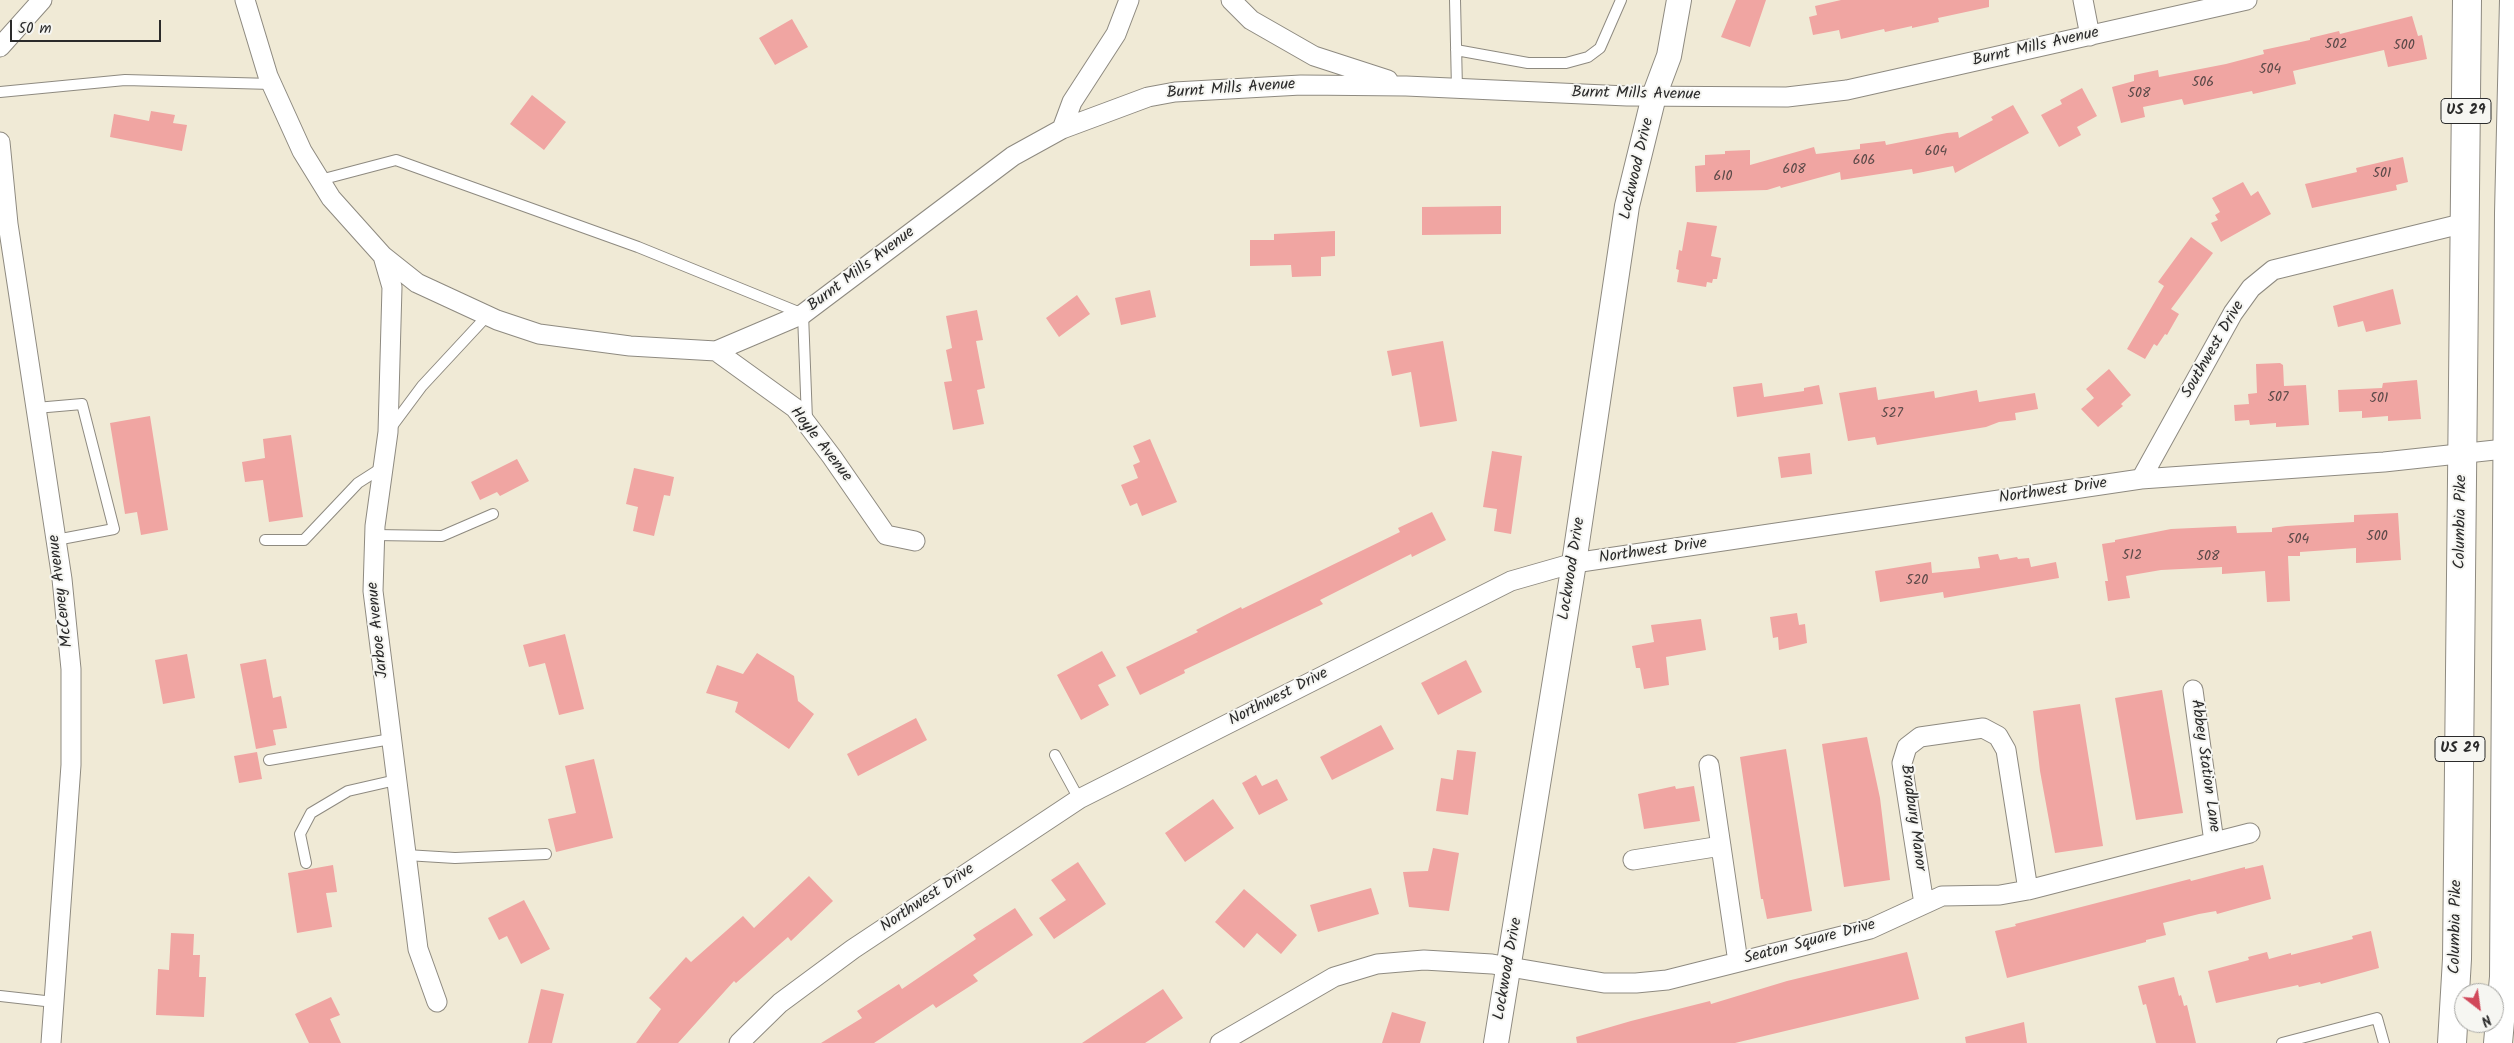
<!DOCTYPE html>
<style>
body{margin:0}
#map{position:relative;width:2514px;height:1043px;overflow:hidden;background:#f0ead6;font-family:Kalam,sans-serif}
canvas{display:block}
.north{position:absolute;left:2454px;top:983px;width:50px;height:50px;box-sizing:border-box;background:#f6f6f2;border:1px solid #a5a5a2;border-radius:50%;rotate:150deg;font-size:14px;font-weight:700;line-height:20px;text-align:center;color:#2b2b2b}
.north::after{content:'';display:block;margin:auto;width:18px;height:22px;background:#d1495b;clip-path:polygon(50% 0,100% 100%,50% 72%,0 100%)}
.scale{position:absolute;left:10px;top:20px;width:151px;height:22px;box-sizing:border-box;border:2px solid #2b2b2b;border-top:0;padding-left:6px;font-size:15px;line-height:18px;white-space:nowrap;color:#2b2b2b;-webkit-text-stroke:4px #f6f6f2;paint-order:stroke}
</style>
<div id="map">
<canvas width="2514" height="1043"></canvas>
<div class="north">N</div>
<div class="scale">50 m</div>
</div>
<script>
const g = document.querySelector('canvas').getContext('2d');
g.lineJoin = 'round';
function paint(path, color) { g.fillStyle = color; g.fill(path, 'evenodd'); }
const poly = rows => new Path2D(rows.map(r => 'M' + r).join(''));
function stroke(path, color, width, dash) { g.strokeStyle = color; g.lineWidth = width; g.lineCap = dash ? 'butt' : 'round'; g.setLineDash(dash || []); g.stroke(path); }
function label(font, color, halo, rows, align = 'center') {
  g.font = font + ' Kalam,sans-serif'; g.lineWidth = 4; g.setLineDash([]); g.textBaseline = 'middle'; g.strokeStyle = halo; g.fillStyle = color; for (const [text, x, y, turn = 0] of rows) {
    g.save(); g.translate(x, y); g.rotate((+turn || 0) * Math.PI / 180); g.textAlign = isNaN(turn) ? turn : align; if (halo) g.strokeText(text, 0, 0); g.fillText(text, 0, 0); g.restore();
  }
}
paint(poly([
 [1736,0,1766,0,1750,47,1721,37],
 [1841,0,1989,0,1989,7,1938,18,1939,22,1912,28,1912,26,1885,32,1884,29,1841,39,1839,30,1813,35,1809,17,1817,15,1815,6],
 [2412,16,2418,36,2422,35,2427,59,2388,67,2384,50,2293,71,2296,84,2253,94,2252,91,2184,105,2182,99,2143,107,2145,117,2121,123,2112,87,2134,81,2134,75,2158,70,2159,77,2226,64,2264,54,2263,50,2310,40,2310,38,2339,31,2340,34],
 [792,19,808,47,775,65,759,38],
 [2082,88,2097,116,2077,127,2081,135,2059,147,2041,115,2062,104,2060,100],
 [532,95,566,122,544,150,510,124],
 [2013,105,2029,133,1955,173,1953,166,1913,174,1912,169,1841,180,1840,172,1781,188,1780,186,1767,190,1696,192,1695,166,1705,165,1705,155,1725,154,1725,151,1750,150,1750,165,1814,147,1816,154,1860,149,1860,144,1885,141,1886,145,1947,133,1958,132,1959,138,1993,120,1991,117],
 [151,111,175,115,173,123,187,125,182,151,110,137,114,114,149,121],
 [2403,157,2408,182,2396,185,2397,190,2312,208,2305,184,2357,172,2356,168],
 [2243,182,2251,196,2258,191,2271,214,2221,242,2211,223,2218,220,2215,215,2220,212,2212,198],
 [1501,206,1501,234,1422,235,1422,207],
 [1687,222,1717,226,1711,256,1721,258,1717,279,1713,279,1712,283,1707,282,1706,287,1677,282,1679,270,1676,269,1679,250,1682,251],
 [1335,231,1335,256,1321,257,1321,276,1292,277,1291,265,1250,266,1250,240,1274,240,1274,234],
 [2191,237,2213,253,2171,309,2179,314,2167,335,2165,334,2157,346,2154,344,2145,359,2127,349,2164,286,2158,282],
 [2393,289,2401,324,2366,332,2363,321,2338,327,2333,306],
 [1150,290,1156,317,1121,325,1115,298],
 [1077,295,1090,314,1059,337,1046,318],
 [977,310,983,340,976,341,985,388,977,390,984,424,953,430,944,382,952,381,946,350,952,348,946,316],
 [1443,341,1457,421,1420,427,1411,372,1392,376,1387,351],
 [2280,363,2283,365,2284,386,2306,385,2309,425,2276,427,2276,423,2250,425,2249,420,2235,421,2234,405,2249,404,2248,394,2257,393,2256,364],
 [2109,369,2131,395,2121,404,2123,406,2098,427,2081,409,2094,398,2086,389],
 [2417,380,2421,419,2388,421,2388,416,2362,418,2362,411,2339,412,2338,390,2382,388,2383,383],
 [1762,383,1764,397,1804,391,1804,388,1819,385,1823,404,1737,417,1733,387],
 [1876,387,1878,400,1934,391,1935,398,1977,390,1979,402,2035,393,2038,409,2015,413,2016,420,1999,422,1986,427,1877,445,1875,437,1848,441,1839,393],
 [150,416,168,530,141,535,137,512,125,514,110,423],
 [291,435,303,517,269,522,263,480,245,482,242,462,265,458,263,439],
 [1150,439,1177,502,1142,516,1137,503,1130,506,1121,485,1138,478,1133,465,1140,462,1133,446],
 [1492,451,1522,456,1511,534,1494,531,1497,509,1483,507],
 [1810,453,1812,474,1781,478,1778,457],
 [517,459,529,481,500,496,497,492,480,500,471,482],
 [634,468,674,477,670,496,664,495,654,536,633,531,638,507,626,504],
 [1432,512,1446,540,1412,557,1411,554,1320,600,1323,604,1184,670,1185,673,1140,695,1126,667,1198,632,1196,630,1241,607,1242,609,1400,532,1398,528],
 [2398,513,2401,560,2356,563,2356,548,2300,552,2300,556,2288,556,2290,601,2267,602,2265,571,2222,574,2222,567,2161,570,2126,576,2130,598,2108,601,2105,581,2108,581,2102,544,2115,542,2115,540,2171,529,2236,526,2237,533,2272,532,2272,528,2286,526,2354,522,2354,515],
 [1998,554,2000,560,2017,557,2018,559,2029,558,2031,567,2056,562,2059,578,1944,598,1943,592,1880,602,1875,571,1931,562,1932,573,1980,568,1978,557],
 [1797,613,1799,625,1805,624,1807,643,1779,650,1778,637,1773,638,1770,617],
 [1701,619,1706,650,1666,657,1669,685,1644,689,1640,668,1636,668,1632,646,1654,642,1651,625],
 [565,634,584,709,559,715,545,663,529,667,523,645],
 [1102,651,1116,676,1098,685,1109,705,1081,720,1057,675],
 [757,653,794,676,798,701,814,714,789,749,735,712,738,702,706,693,717,665,743,674],
 [187,654,195,698,163,704,155,660],
 [266,659,273,698,281,696,287,728,273,730,276,745,256,749,240,664],
 [1466,660,1482,692,1438,715,1421,683],
 [2162,690,2183,813,2136,820,2115,698],
 [2080,704,2103,846,2055,853,2040,771,2033,711],
 [916,718,927,740,858,776,847,754],
 [1381,725,1394,749,1332,780,1320,757],
 [1867,737,1880,798,1890,880,1844,887,1822,744],
 [1786,749,1812,911,1767,919,1763,899,1761,899,1740,757],
 [1457,750,1476,752,1468,815,1436,811,1441,778,1453,780],
 [257,752,262,779,239,783,234,756],
 [594,759,613,838,556,852,548,819,576,813,565,766],
 [1256,775,1262,786,1277,779,1288,800,1259,815,1242,783],
 [1675,786,1676,789,1694,786,1700,821,1644,829,1638,794],
 [1213,799,1234,828,1185,862,1165,833],
 [1433,848,1459,853,1449,911,1409,907,1403,872,1428,871],
 [1078,862,1106,904,1054,939,1039,918,1066,900,1051,880],
 [333,865,337,892,326,893,332,927,297,933,288,873],
 [2263,865,2271,899,2217,914,2216,911,2199,914,2163,923,2166,935,2146,940,2146,942,2007,978,1995,931,2016,926,2015,924,2190,879,2191,881,2245,867,2245,869],
 [809,876,833,901,791,941,788,937,736,983,734,981,678,1043,636,1043,661,1009,649,998,686,957,691,962,743,916,754,928],
 [1371,888,1379,914,1318,932,1310,905],
 [1244,889,1297,935,1281,954,1257,933,1244,948,1215,922],
 [524,900,550,949,521,964,507,936,499,940,488,918],
 [1015,908,1033,935,973,975,978,981,936,1008,933,1004,874,1043,821,1043,862,1018,857,1011,899,984,902,989,976,939,973,935],
 [2371,931,2379,968,2321,984,2320,982,2299,987,2298,985,2216,1003,2208,971,2249,960,2248,957,2267,952,2269,959,2291,953,2291,955,2353,939,2352,936],
 [171,933,194,934,193,955,200,955,199,977,206,977,204,1017,156,1015,158,969,169,970],
 [1907,952,1919,999,1735,1043,1577,1043,1576,1037,1631,1021,1710,1001,1711,1004,1787,981],
 [2174,977,2179,996,2181,995,2184,1006,2187,1005,2196,1043,2156,1043,2146,1004,2143,1005,2138,986],
 [541,989,564,994,552,1043,528,1043],
 [1163,989,1183,1018,1145,1043,1082,1043],
 [331,997,340,1015,330,1019,341,1043,309,1043,295,1014],
 [1392,1012,1426,1022,1420,1043,1382,1043],
 [2024,1022,2027,1043,1966,1043,1965,1037]
]), '#f0a5a2');
const service = poly([
 [1455,0,1457,89],
 [1456,50,1528,63,1566,63,1588,57,1600,48,1621,0],
 [0,92,125,80,272,84],
 [320,180,396,160,638,247,803,314,807,420],
 [36,408,82,404,114,529,56,540],
 [390,429,422,386,487,316],
 [375,535,442,536,493,514],
 [265,540,304,540,358,483,383,467],
 [1055,755,1079,799],
 [269,760,391,739],
 [406,855,455,858,546,854],
 [306,863,300,834,311,813,348,791,396,780],
 [0,996,54,1002],
 [2282,1043,2377,1018,2384,1043]
]);
const minor = poly([
 [245,0,268,76,302,151,331,198,383,256,417,283,497,320,539,334,630,346,716,351,803,314,1013,156,1062,129,1148,97,1175,92,1301,85,1406,86,1627,96,1787,97,1847,90,2247,0],
 [1231,0,1251,20,1314,56,1388,80],
 [2083,0,2090,36],
 [0,47,42,0],
 [1062,129,1072,102,1116,34,1129,0],
 [0,142,8,224,62,579,71,669,71,765,51,1043],
 [383,256,392,287,388,432,375,526,373,591,418,949,437,1002],
 [716,351,795,408,832,457,886,535,915,541],
 [2141,479,2233,313,2251,288,2273,270,2465,223],
 [2193,690,2214,842],
 [1709,765,1738,962],
 [1633,860,1721,846],
 [1924,904,1902,763,1907,747,1920,737,1983,728,1998,736,2006,750,2028,890],
 [739,1043,780,1003,853,949,1079,799,1511,581,1574,563,2141,479,2384,462,2514,448],
 [1220,1043,1334,977,1377,964,1424,960,1492,964,1604,983,1636,983,1667,980,1870,929,1942,896,2000,895,2028,890,2250,833]
]);
const tertiary = poly([
 [1496,1043,1574,563,1627,206,1654,96,1669,56,1679,0]
]);
const trunk = poly([
 [2452,1043,2457,959,2467,0],
 [2498,1043,2504,977,2509,213,2514,0]
]);
stroke(service, '#8e8a80', 12);
stroke(minor, '#8e8a80', 21);
stroke(tertiary, '#8e8a80', 26);
stroke(trunk, '#8e8a80', 30);
stroke(service, '#fff', 10);
stroke(minor, '#fff', 19);
stroke(tertiary, '#fff', 24);
stroke(trunk, '#fff', 28);
label('14px', '#5c4a49', null, [
 ["502",2336,46],
 ["500",2404,47],
 ["504",2270,71],
 ["506",2203,84],
 ["508",2139,95],
 ["604",1936,153],
 ["606",1864,162],
 ["608",1794,171],
 ["501",2382,175],
 ["610",1723,178],
 ["507",2278,399],
 ["501",2379,400],
 ["527",1892,415],
 ["500",2377,538],
 ["504",2298,541],
 ["512",2132,557],
 ["508",2208,558],
 ["520",1917,582]
]);
for (const [x, y, w] of [
 [2466,111,50],
 [2460,749,50]
]) { const box = new Path2D(); box.roundRect(x - w / 2, y - 12.5, w, 25, 4); g.fillStyle = '#f6f6f2'; g.fill(box); stroke(box, '#2b2b2b', 1); }
label('bold 15px', '#2b2b2b', null, [
 ["US 29",2466,111],
 ["US 29",2460,749]
]);
label('16px', '#2b2b2b', '#f6f6f2', [
 ["Burnt Mills Avenue",2036,48,-13],
 ["Burnt Mills Avenue",1231,90,-4],
 ["Burnt Mills Avenue",1636,95,1],
 ["Lockwood Drive",1638,169,-77],
 ["Burnt Mills Avenue",862,270,-37],
 ["Southwest Drive",2214,350,-60],
 ["Hoyle Avenue",820,445,52],
 ["Northwest Drive",2053,492,-8],
 ["Columbia Pike",2462,522,-89],
 ["Northwest Drive",1653,552,-8],
 ["Lockwood Drive",1573,569,-81],
 ["McCeney Avenue",62,591,-97],
 ["Jarboe Avenue",379,630,-96],
 ["Northwest Drive",1279,698,-27],
 ["Abbey Station Lane",2204,766,82],
 ["Bradbury Manor",1912,818,82],
 ["Northwest Drive",928,899,-34],
 ["Columbia Pike",2457,927,-89],
 ["Seaton Square Drive",1810,943,-15],
 ["Lockwood Drive",1509,969,-80]
]);
</script>
